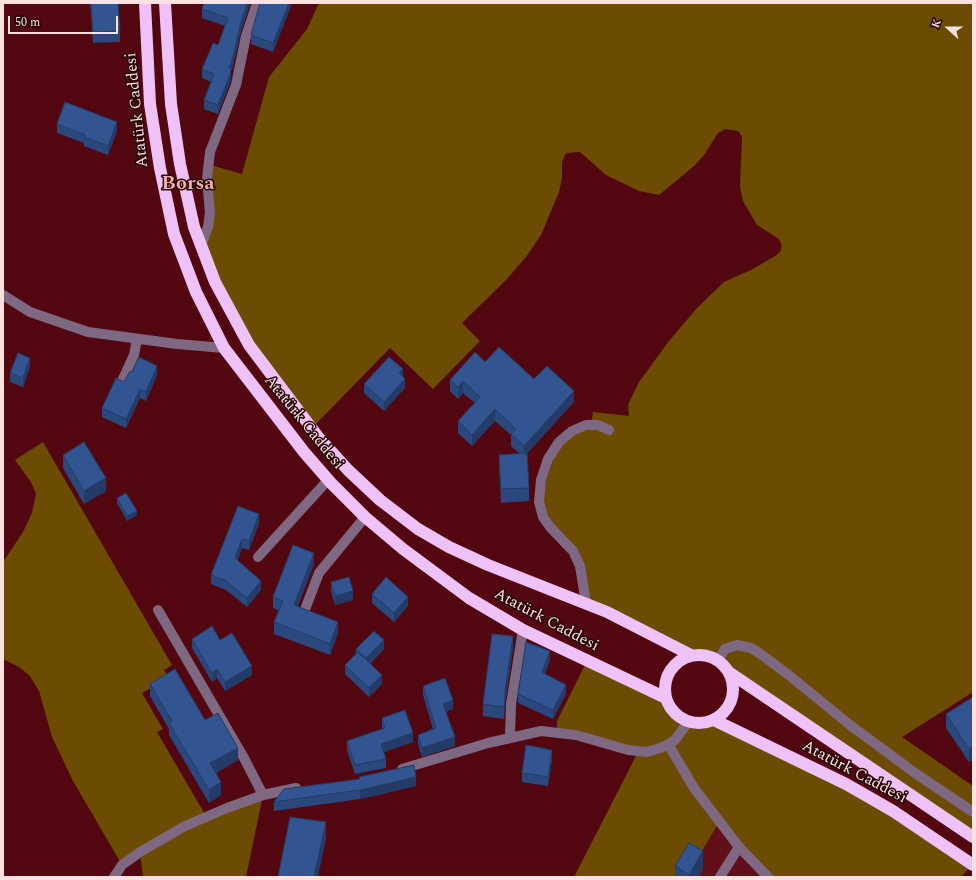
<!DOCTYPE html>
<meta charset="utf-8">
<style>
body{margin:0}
#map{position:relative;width:976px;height:880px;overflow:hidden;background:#520711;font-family:Spectral,serif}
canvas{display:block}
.frame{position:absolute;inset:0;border:4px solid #fde1e0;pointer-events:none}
.north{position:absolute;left:928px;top:8px;width:40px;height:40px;-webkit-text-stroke:3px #250608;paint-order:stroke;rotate:291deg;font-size:11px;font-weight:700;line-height:16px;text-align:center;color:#fde1e0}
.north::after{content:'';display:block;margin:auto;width:14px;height:18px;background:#fde1e0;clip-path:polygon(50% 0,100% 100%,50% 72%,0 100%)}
.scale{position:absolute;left:8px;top:16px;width:110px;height:18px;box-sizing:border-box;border:2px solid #fde1e0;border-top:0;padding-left:5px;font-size:12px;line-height:14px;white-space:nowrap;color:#fde1e0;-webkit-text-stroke:3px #250608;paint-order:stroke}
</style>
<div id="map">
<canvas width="976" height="880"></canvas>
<div class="frame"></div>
<div class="north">K</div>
<div class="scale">50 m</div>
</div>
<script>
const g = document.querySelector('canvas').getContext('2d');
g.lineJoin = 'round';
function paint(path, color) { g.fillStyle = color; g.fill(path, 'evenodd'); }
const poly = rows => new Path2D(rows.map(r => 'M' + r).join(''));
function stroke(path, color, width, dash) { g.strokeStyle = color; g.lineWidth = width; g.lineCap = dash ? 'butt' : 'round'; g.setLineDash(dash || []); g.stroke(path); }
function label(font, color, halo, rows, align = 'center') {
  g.font = font + ' Spectral,serif'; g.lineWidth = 3; g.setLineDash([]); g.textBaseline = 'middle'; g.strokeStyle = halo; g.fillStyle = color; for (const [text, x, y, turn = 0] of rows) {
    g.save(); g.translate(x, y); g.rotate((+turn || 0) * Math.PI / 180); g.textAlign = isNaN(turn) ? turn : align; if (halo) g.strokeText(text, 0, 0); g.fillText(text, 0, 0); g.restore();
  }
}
paint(poly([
 [719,822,766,877,674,877,687,855]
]), '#610f19');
paint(poly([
 [319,3,973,3,973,692,902,737,973,786,973,837,730,673,720,662,706,655,691,655,586,603,584,583,562,539,539,502,559,442,591,425,593,412,629,416,628,405,639,382,669,341,697,308,724,282,753,269,775,256,780,252,782,246,779,239,757,225,743,201,740,187,742,136,738,131,725,129,718,133,704,155,694,166,659,195,639,191,606,175,580,152,566,153,562,162,562,178,559,192,541,235,526,257,506,280,462,323,480,341,433,389,390,348,312,428,249,345,201,245,208,227,207,164,242,174,269,77,307,29],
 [43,442,172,665,164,670,169,678,142,693,163,729,157,732,206,816,263,795,246,877,143,877,140,853,122,865,73,781,52,737,39,691,30,676,19,667,3,659,3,562,23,532,32,513,36,494,31,482,15,460],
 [587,661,666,698,672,710,682,719,695,723,714,720,846,784,973,864,961,877,768,877,719,822,696,861,687,855,674,877,574,877,638,752,557,731,557,721]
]), '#6b4c02');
stroke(poly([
 [201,245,208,227,210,213,207,179,210,152,236,85,246,36,257,3],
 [3,295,30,312,88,332,177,344,224,348],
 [121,383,134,355,137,339],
 [258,557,328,480],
 [586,603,580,566,573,551,550,527,543,517,539,502,541,480,548,459,559,442,572,431,586,425,598,425,609,430],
 [158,610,244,758,263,795],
 [304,612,319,573,365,517],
 [718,660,725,649,737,645,751,648,762,655,790,676,850,725,915,773,973,812],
 [510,737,511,704,523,630],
 [668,744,694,788,739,847,768,877],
 [402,769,488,743,541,731,576,735,628,750,647,752,663,747,675,740,688,722],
 [114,877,122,865,140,852,185,826,227,808,263,795,296,788],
 [720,877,739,847]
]), '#7e6882', 10);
stroke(poly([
 [145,3,150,104,160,168,174,234,196,292,224,348,304,452,331,483,365,517,403,549,469,598,523,630,666,698],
 [165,3,171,104,180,164,194,227,215,282,249,345,319,438,348,470,380,500,418,529,449,547,488,565,607,612,691,655],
 '665 689a34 34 0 1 1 68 0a34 34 0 1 1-68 0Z',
 [730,673,973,837],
 [714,720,846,784,893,811,973,865]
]), '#efc2f7', 12);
paint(poly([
 [90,3,118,3,120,31,120,42,93,43],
 [204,3,250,3,240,35,233,66,231,72,231,77,230,83,218,114,204,109,204,100,211,82,202,78,202,69,218,45,225,26,202,18,202,9],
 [260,3,292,3,273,52,251,44,251,35],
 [57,124,117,131,108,155,84,146,84,143,57,133],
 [485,362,534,379,574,402,527,453,529,488,529,501,501,503,499,469,499,455,520,454,511,446,511,435,495,421,472,446,458,433,458,421,475,403,463,393,458,399,450,391,450,380],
 [30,367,23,387,10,382,10,373],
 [132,372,157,375,146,401,140,398,126,428,102,417,102,408],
 [403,376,405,388,384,411,364,393,364,384],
 [63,455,106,491,84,504,63,468],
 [117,498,137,515,127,521,117,503],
 [238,506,259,523,249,550,242,548,237,561,261,590,247,607,226,590,211,584,211,575],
 [314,564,298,606,338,633,330,655,274,634,274,622,279,611,273,608,273,597],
 [331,582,353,600,335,605,331,591],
 [372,594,408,606,394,622,372,603],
 [192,639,220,640,252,675,225,691,217,678,212,682,192,648],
 [513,648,505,703,504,719,483,716,483,704],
 [356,649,384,649,370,664,382,684,369,697,345,674,345,665,356,653],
 [550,660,545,674,566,694,553,719,518,703,518,694],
 [150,684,205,720,238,760,216,773,221,795,209,803,169,735,169,729,150,696],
 [423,686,453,709,446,712,455,746,422,757,418,744,418,735,433,729,423,695],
 [973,697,969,762,946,728,946,714],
 [382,718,413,742,384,752,386,759,386,768,355,774,347,750,347,741,382,729],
 [552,759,548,786,522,782,522,773],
 [359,777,416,786,360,799,274,811,274,802,359,779],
 [675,866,703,869,698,877,675,877]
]), '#2b487d');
paint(poly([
 [247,3,250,3,240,35,233,66,231,72,231,77,230,83,218,114,218,105,229,68,240,26],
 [289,3,292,3,273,52,273,43],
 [117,122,117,131,108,155,108,146],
 [30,358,30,367,23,387,23,378],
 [157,366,157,375,146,401,146,392],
 [403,369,403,378,399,373],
 [405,379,405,388,384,411,384,402],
 [463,381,463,393,458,399,458,387],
 [140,389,140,398,126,428,126,419],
 [574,391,574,402,524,457,524,446],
 [495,409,495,421,472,446,472,435],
 [106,478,106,491,84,504,84,491],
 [137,511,137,515,127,521,127,516],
 [259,514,259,523,249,550,249,541],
 [242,539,242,548,235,567,235,558],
 [314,553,314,564,294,616,294,605],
 [261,581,261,590,247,607,247,598],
 [353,591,353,600,335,605,335,596],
 [408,597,408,606,394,622,394,613],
 [338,622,338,633,330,655,330,644],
 [513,636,513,648,505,703,504,719,505,691],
 [384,640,384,649,366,667,366,658],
 [550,651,550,660,542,681,542,672],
 [252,666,252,675,225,691,225,682],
 [217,669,217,678,212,682,212,673],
 [382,675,382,684,369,697,369,688],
 [566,685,566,694,553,719,553,710],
 [453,700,453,709,443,713,443,704],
 [413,733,413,742,381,753,381,744],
 [455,737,455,746,422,757,422,748],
 [973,746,973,760,969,762,969,749],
 [238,748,238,760,210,776,210,763],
 [552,750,552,759,548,786,548,777],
 [416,777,416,786,360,799,360,790],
 [221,782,221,795,209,803,209,790],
 [326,822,326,839,318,877,314,877],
 [703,851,703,869,698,877,689,877,689,875]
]), '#233b66');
const building = poly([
 [91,3,118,3,120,31,93,32,91,3],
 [204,3,247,3,240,26,233,57,229,68,231,68,230,74,218,105,204,100,214,74,202,69,213,43,218,45,228,18,202,9,204,3],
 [260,3,289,3,273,43,251,35,260,3],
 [65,102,117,122,108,146,84,137,85,135,57,124,65,102],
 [499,347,534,379,547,366,574,391,524,446,511,434,516,429,495,409,472,435,458,421,480,397,463,381,458,387,450,380,475,352,485,362,499,347],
 [18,353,30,358,23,378,10,373,18,353],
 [139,357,157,366,146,392,140,389,126,419,102,408,116,378,124,382,130,371,132,372,139,357],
 [389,357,403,369,399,373,405,379,384,402,364,384,389,357],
 [84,442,106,478,84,491,63,455,84,442],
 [527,453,529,488,501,489,499,455,527,453],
 [126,493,137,511,127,516,117,498,126,493],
 [238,506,259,514,249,541,242,539,235,558,261,581,247,598,226,581,211,575,238,506],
 [293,545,314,553,294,605,338,622,330,644,274,622,283,601,273,597,293,545],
 [349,577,353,591,335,596,331,582,349,577],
 [386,577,408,597,394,613,372,594,386,577],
 [212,626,220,640,232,633,252,666,225,682,217,669,212,673,192,639,212,626],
 [374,631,384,640,366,658,356,649,374,631],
 [492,634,513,636,505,691,504,707,483,704,492,634],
 [526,642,550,651,542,672,566,685,553,710,518,694,526,642],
 [358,652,382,675,369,688,345,665,358,652],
 [175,669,205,720,218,713,238,748,210,763,221,782,209,790,169,723,172,721,150,684,175,669],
 [445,678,453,700,443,704,455,737,422,748,418,735,436,728,423,686,445,678],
 [973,697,973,746,969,749,946,714,973,697],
 [405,710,413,733,381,744,386,759,355,765,347,741,385,728,382,718,405,710],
 [526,745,552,750,548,777,522,773,526,745],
 [414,765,416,777,360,790,274,802,284,789,360,779,359,777,414,765],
 [290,817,326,822,314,877,278,877,290,817],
 [689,843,703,851,689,875,675,866,689,843]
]);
paint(building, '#325491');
stroke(building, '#233b66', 1);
label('16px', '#fde1e0', '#250608', [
 ["Atatürk Caddesi",138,110,-96],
 ["Atatürk Caddesi",303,423,51],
 ["Atatürk Caddesi",546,621,28],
 ["Atatürk Caddesi",854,773,28]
]);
label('bold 20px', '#f4adab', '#250608', [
 ["Borsa",188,185]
]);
</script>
